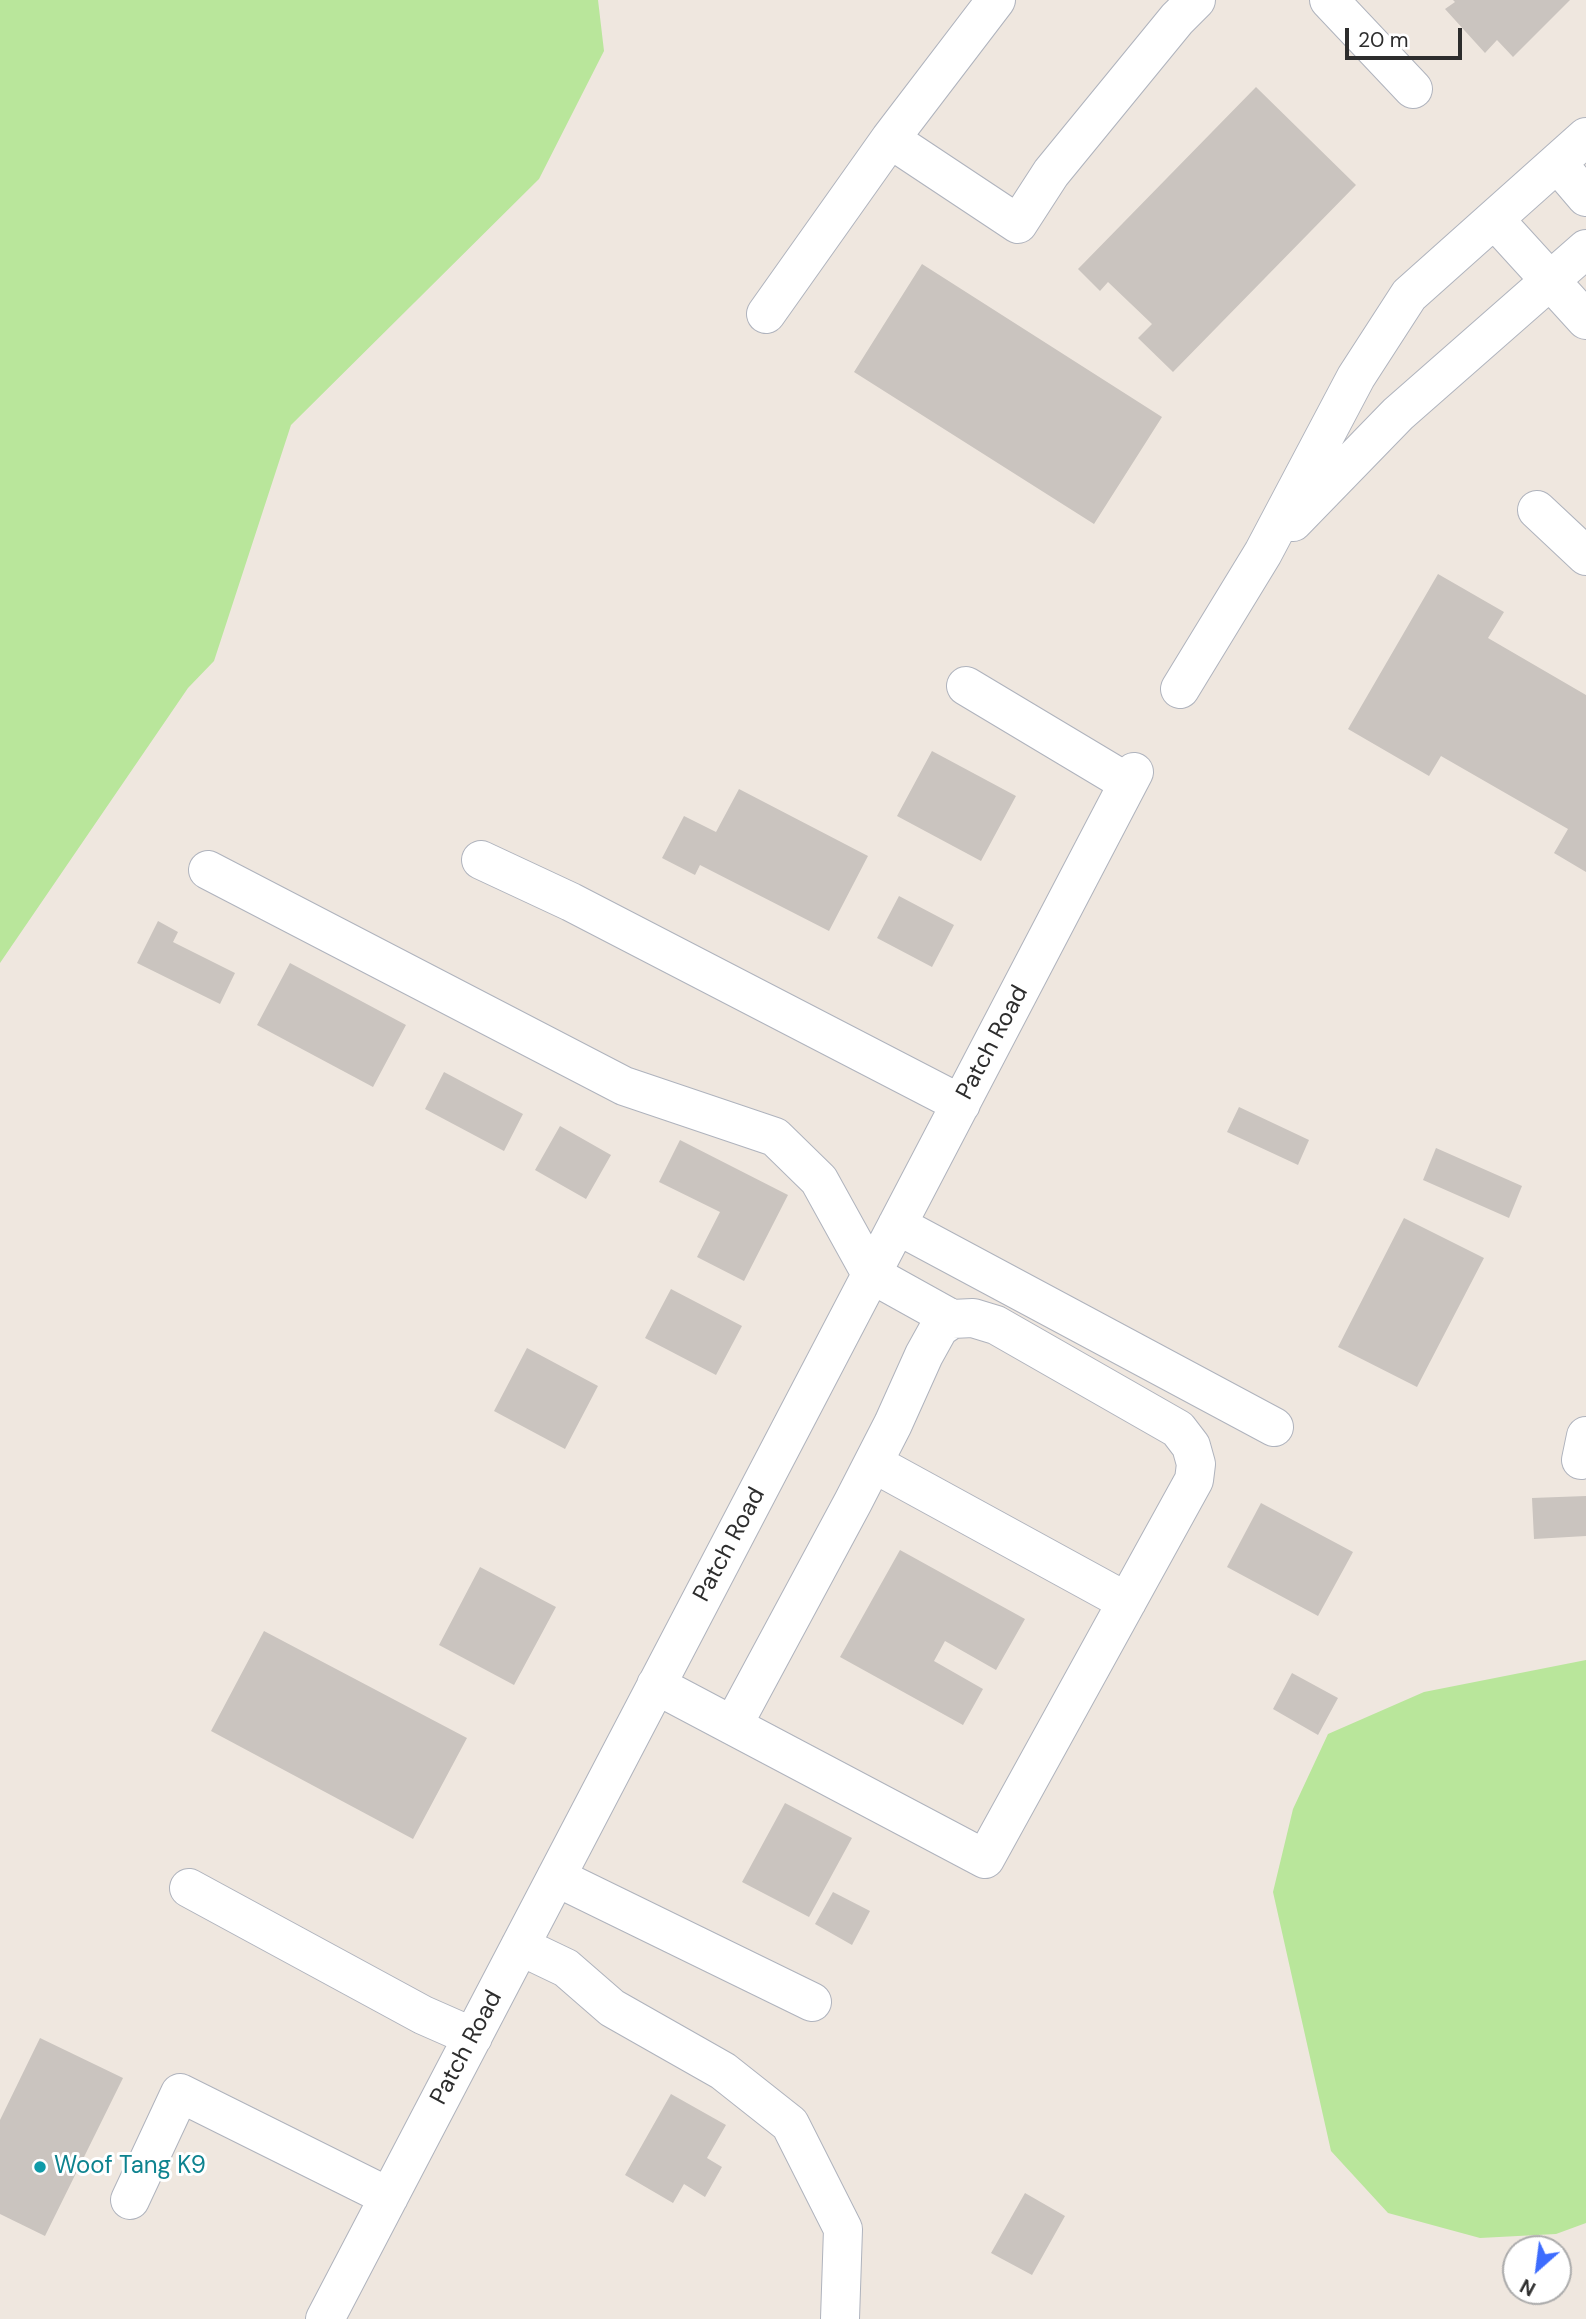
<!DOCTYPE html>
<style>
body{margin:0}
#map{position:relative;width:1586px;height:2319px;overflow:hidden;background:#efe7df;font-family:"DM Sans",sans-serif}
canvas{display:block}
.north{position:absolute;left:1502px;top:2235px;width:70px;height:70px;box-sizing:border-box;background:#fff;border:2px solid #ababab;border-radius:50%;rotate:208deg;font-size:19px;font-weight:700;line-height:28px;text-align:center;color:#2d2d2d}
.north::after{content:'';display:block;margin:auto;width:24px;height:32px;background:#3d6cfe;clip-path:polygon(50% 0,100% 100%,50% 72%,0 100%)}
.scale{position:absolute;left:1345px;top:28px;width:117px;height:32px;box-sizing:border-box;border:4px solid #2d2d2d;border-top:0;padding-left:9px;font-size:21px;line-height:24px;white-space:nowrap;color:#2d2d2d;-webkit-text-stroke:5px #fff;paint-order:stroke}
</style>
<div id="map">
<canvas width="1586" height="2319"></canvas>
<div class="north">N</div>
<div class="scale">20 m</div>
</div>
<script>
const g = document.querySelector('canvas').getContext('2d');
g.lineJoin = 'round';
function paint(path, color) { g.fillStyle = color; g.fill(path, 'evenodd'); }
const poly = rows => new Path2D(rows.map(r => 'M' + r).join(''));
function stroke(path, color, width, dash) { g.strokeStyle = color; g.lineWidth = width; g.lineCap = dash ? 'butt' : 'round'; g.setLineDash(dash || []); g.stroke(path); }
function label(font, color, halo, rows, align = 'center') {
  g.font = font + ' "DM Sans",sans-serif'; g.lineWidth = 6; g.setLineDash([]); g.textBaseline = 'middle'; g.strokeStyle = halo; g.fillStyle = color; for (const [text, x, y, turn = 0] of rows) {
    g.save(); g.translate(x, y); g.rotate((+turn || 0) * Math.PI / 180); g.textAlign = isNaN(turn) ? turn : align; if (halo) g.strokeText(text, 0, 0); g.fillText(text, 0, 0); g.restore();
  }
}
paint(poly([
 [0,0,598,0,604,51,539,179,291,425,214,661,188,688,0,963],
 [1586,1660,1586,2223,1556,2234,1480,2238,1388,2213,1331,2151,1273,1892,1293,1809,1328,1734,1424,1692]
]), '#b9e69b');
paint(poly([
 [1453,0,1570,0,1513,57,1497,40,1485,53,1445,9,1455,2],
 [1256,87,1356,185,1173,372,1138,338,1152,324,1108,282,1100,291,1078,269],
 [922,264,1162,417,1094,524,854,372],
 [1438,574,1504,612,1488,638,1586,695,1586,872,1554,853,1568,829,1441,756,1429,776,1348,729],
 [932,751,1016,796,981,861,897,816],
 [739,789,868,856,829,931,700,865,695,875,662,858,684,816,716,832],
 [899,896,954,925,932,967,877,938],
 [158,921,178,932,173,942,235,973,220,1004,137,963],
 [290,963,406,1025,373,1087,257,1025],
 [444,1072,523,1114,504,1151,425,1109],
 [1239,1107,1309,1140,1298,1165,1227,1132],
 [560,1126,611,1155,586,1199,535,1170],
 [680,1140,788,1195,744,1281,697,1257,720,1212,659,1182],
 [1436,1148,1522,1186,1509,1218,1423,1180],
 [1404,1218,1484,1258,1417,1387,1338,1347],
 [671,1289,742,1326,716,1375,645,1338],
 [527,1348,598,1386,565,1449,494,1411],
 [1586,1496,1586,1536,1534,1539,1532,1498],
 [1261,1503,1353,1552,1318,1616,1227,1567],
 [900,1550,1025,1619,996,1670,945,1641,934,1661,983,1689,963,1725,840,1657],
 [480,1567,556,1607,514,1685,439,1645],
 [264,1631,467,1738,413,1839,211,1731],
 [1292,1673,1338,1698,1318,1735,1273,1709],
 [785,1803,852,1838,809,1917,742,1882],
 [833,1892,870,1911,852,1945,815,1924],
 [40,2038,123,2078,45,2236,0,2214,0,2120],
 [671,2094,726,2125,707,2158,722,2167,705,2197,684,2184,673,2203,625,2175],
 [1025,2193,1065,2216,1032,2275,991,2253]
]), '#cac4bf');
const minor = poly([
 [996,0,890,139,1018,224,1051,173,1177,19,1196,0],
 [1329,0,1413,89],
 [1557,163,1586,197],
 [1494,219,1586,320],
 [766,314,890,139],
 [1537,510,1586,556],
 [1293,522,1398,414,1586,249],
 [966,686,1128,783],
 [1180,689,1263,553,1356,377,1409,295,1586,137],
 [481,860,571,902,961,1104],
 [208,870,624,1086,775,1137,819,1180,871,1274,952,1319],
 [897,1225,1274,1427],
 [1581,1460,1586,1436],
 [873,1463,1127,1602],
 [656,1685,985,1859,1194,1480,1196,1464,1191,1446,1178,1429,996,1325,973,1318,952,1319,939,1328,924,1355,893,1424,853,1502,733,1725],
 [556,1877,812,2002],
 [189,1888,423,2015,473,2037],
 [520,1946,566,1968,612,2008,723,2071,790,2124,843,2229,840,2319],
 [130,2200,180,2093,389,2197],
 [325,2319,1134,772]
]);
stroke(minor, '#afb3bd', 40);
stroke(minor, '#fff', 38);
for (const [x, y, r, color] of [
 [40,2167,7,"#0f9aa8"]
]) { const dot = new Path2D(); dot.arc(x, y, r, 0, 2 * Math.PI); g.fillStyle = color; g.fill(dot); stroke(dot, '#fff', 2.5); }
label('24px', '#2d2d2d', '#fff', [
 ["Patch Road",993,1043,-62],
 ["Patch Road",730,1545,-62],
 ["Patch Road",467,2048,-62]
]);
label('24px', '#0d838f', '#fff', [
 ["Woof Tang K9",54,2167]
], 'left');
</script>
